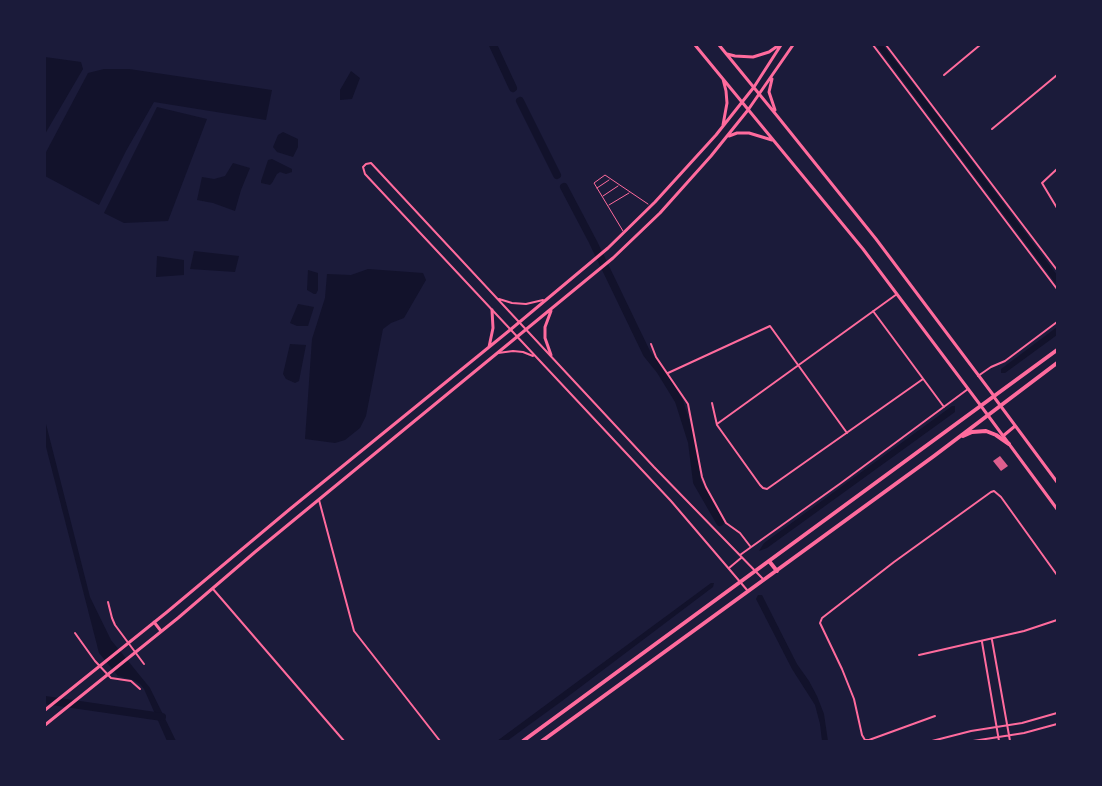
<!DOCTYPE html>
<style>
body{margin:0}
#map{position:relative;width:1102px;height:786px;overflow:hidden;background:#1b1b3a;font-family:"Golos Text",sans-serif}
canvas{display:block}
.frame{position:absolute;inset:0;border:46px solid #1b1b3a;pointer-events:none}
</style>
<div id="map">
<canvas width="1102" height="786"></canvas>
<div class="frame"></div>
</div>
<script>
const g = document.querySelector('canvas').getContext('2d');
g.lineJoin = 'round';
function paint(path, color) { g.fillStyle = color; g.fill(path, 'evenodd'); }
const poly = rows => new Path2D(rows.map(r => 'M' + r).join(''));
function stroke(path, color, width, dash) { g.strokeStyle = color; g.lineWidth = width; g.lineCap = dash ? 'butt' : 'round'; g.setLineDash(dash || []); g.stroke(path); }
paint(poly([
 [876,45,883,45,938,116,1057,275,1057,285],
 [45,57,81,62,83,69,45,134],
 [104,69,129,69,272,90,266,120,154,102,126,151,99,205,45,176,45,154,88,73],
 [351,71,360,78,352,99,340,100,340,90],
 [157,107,207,119,168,221,124,223,104,213],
 [283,132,298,139,298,147,293,157,277,152,273,147,278,135],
 [272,159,292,169,292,172,286,174,280,172,277,174,272,183,270,185,261,183,261,181,268,160],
 [233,163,250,168,241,190,235,211,213,203,197,200,202,177,214,179,225,176],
 [194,251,239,256,235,272,190,269],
 [157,256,184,260,184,275,156,277],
 [368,269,423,273,426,280,404,318,391,323,383,329,366,416,360,428,345,440,335,443,305,439,312,339,325,298,327,274,351,275],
 [308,270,318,273,318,290,316,294,314,294,307,290],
 [298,304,314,307,308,326,297,326,290,323],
 [1057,327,1057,335,1005,373,1001,373,1001,369],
 [290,344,306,345,299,381,295,383,286,379,283,374],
 [952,406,955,406,955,412,767,548,759,551,764,543],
 [45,420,90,597,111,640,150,688,176,741,167,741,144,689,140,684,133,680,118,676,99,653,45,443],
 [711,583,714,583,713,587,562,701,507,741,497,741],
 [758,595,762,595,797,664,809,681,817,696,824,714,828,741,822,741,820,724,815,705,792,669,756,599]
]), '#12122b');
stroke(poly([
 [493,45,513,88],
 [520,101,557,175],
 [564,187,593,242,647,354,660,370,679,401,692,442,697,482,720,522],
 [45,700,162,717]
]), '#12122b', 8);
paint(poly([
 [1000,456,1008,466,1001,471,993,461]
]), '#dd5f8e');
stroke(poly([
 [597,188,609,180],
 [603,196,618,186],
 [609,205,629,193],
 [623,231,594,183,605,175,648,204]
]), '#ff6b9d', 1);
stroke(poly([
 [873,45,1057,289],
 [886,45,1057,270],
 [944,75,980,45],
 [992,129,1057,75],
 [1057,169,1042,183,1057,208],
 [499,299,512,303,526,304,543,300],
 [873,311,944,407],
 [651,344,656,357,688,404,702,477,706,487,726,523,740,533,750,546],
 [498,353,513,351,523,352,533,356],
 [668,373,770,326,847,433],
 [978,376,991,367,1005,361,1057,322],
 [712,403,717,425,760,485,763,488,767,489,923,379],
 [717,424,897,294],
 [319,500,354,631,440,741],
 [740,555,841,483,968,389],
 [729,568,741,558],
 [213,589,344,741],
 [747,590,671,501,365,174,363,167,366,164,371,163,654,467,764,580],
 [108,602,112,618,115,625,144,664],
 [75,633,95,661,111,678,131,681,140,689],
 [992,640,1010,741],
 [982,642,999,741],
 [919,655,1024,631,1057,620],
 [935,716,869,740,865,740,862,735,854,699,842,669,820,623,822,618,894,562,991,492,994,491,1001,497,1057,575],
 [932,741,971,731,1022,723,1057,713],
 [973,741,1024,733,1057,724]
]), '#ff6b9d', 2);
stroke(poly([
 [695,45,863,249,981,406],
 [719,45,778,117,876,239,994,396],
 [727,54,735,56,753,57,769,52,779,45],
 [723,79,726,91,727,103,723,125],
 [772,79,769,92,775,110],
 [729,136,737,133,749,133,772,140],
 [489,347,493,328,492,310],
 [551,355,545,338,545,327,551,311],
 [154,622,161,631],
 [45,710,167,612,290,509,510,330,608,248,655,202,716,135,754,87,781,45],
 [45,725,178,618,255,552,613,258,660,213,711,156,748,110,793,45]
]), '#ff6b9d', 3);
stroke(poly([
 [994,397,1057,482],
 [981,406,1057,509],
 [1003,436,1015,426]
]), '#ff6b9d', 3);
stroke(poly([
 [963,436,972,432,986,431,996,435,1009,444],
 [769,561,777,571],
 [523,741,1057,350],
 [542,741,934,456,1057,363]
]), '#ff6b9d', 4);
</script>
